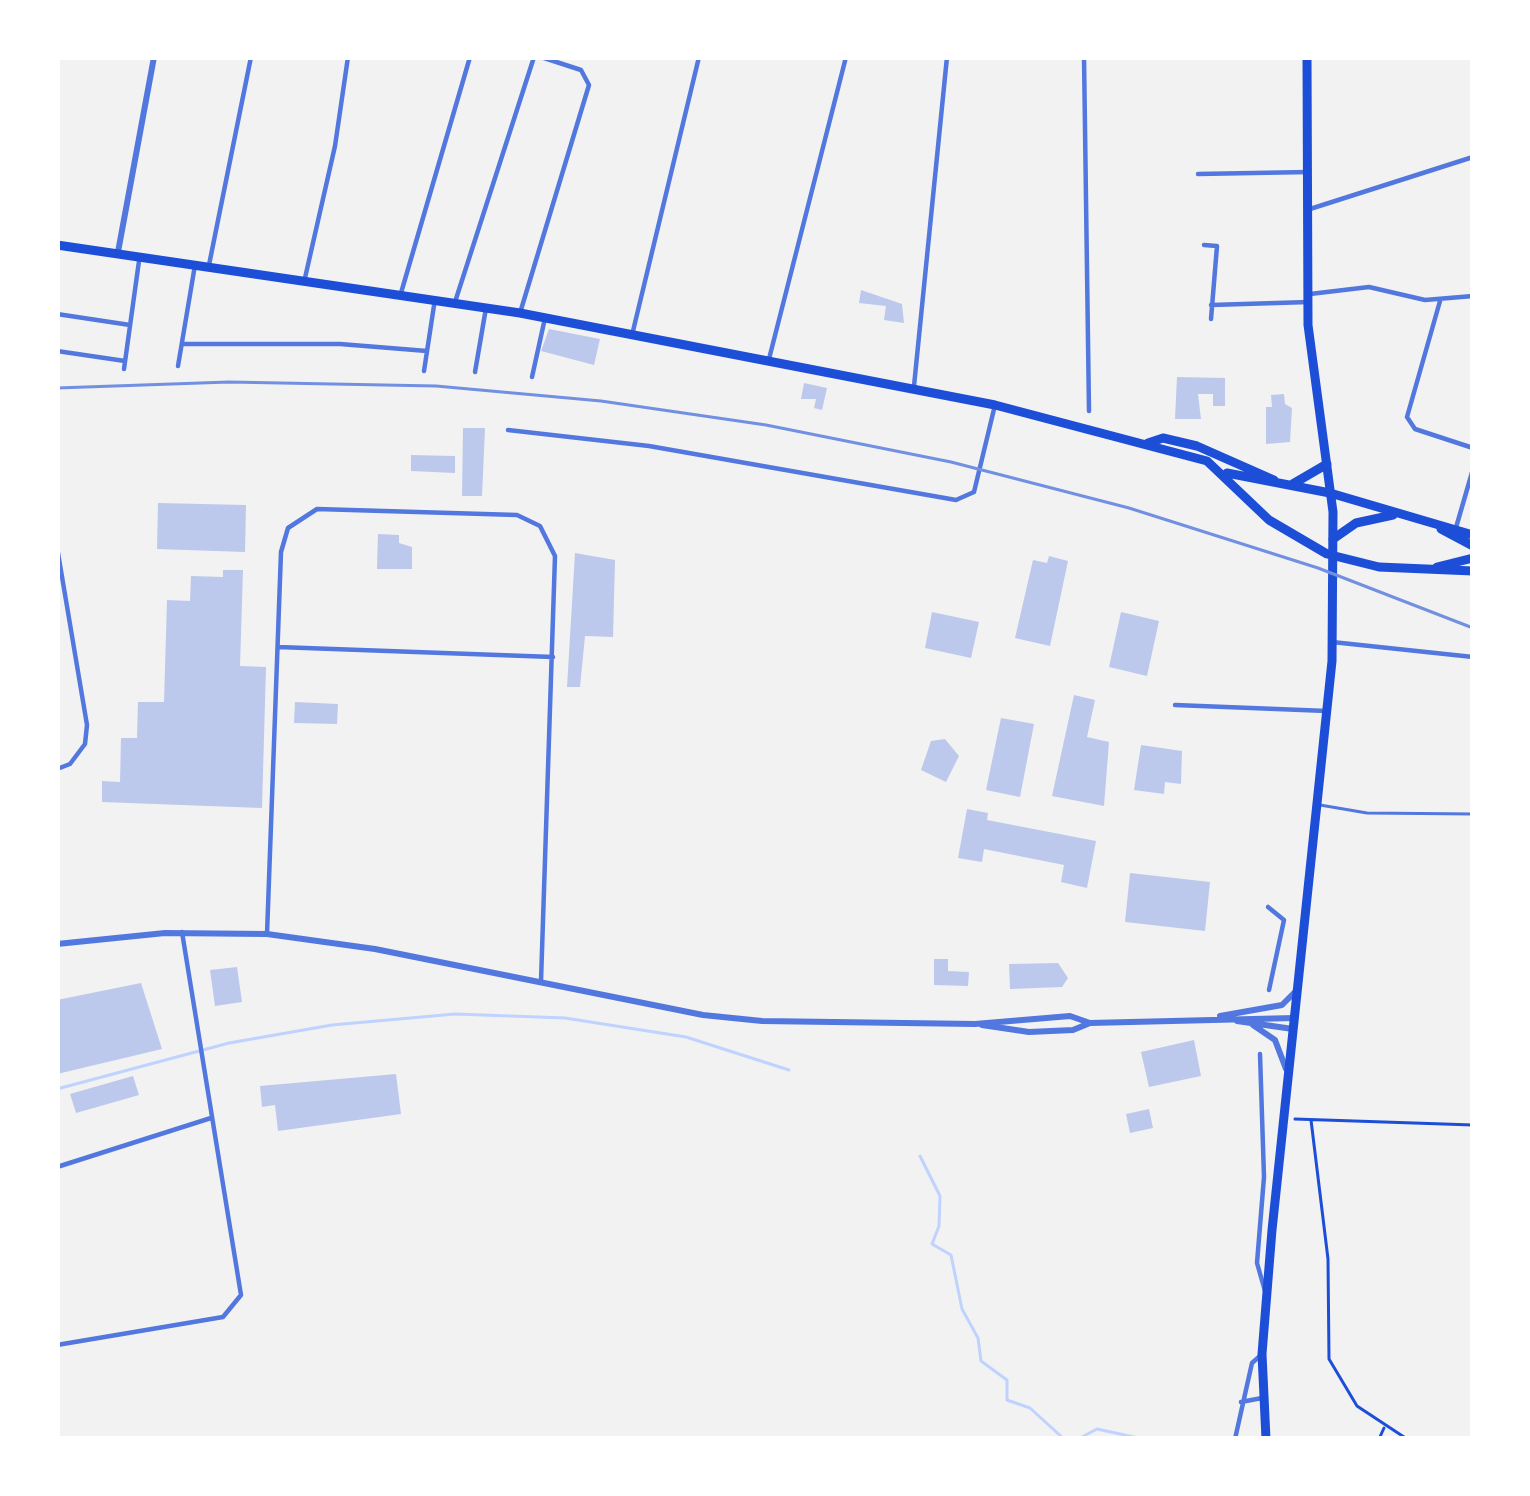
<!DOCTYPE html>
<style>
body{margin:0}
#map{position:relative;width:1530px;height:1496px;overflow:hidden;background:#f2f2f2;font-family:"Noto Sans",sans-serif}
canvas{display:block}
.frame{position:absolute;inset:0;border:60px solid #fff;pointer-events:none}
</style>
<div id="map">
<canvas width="1530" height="1496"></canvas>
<div class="frame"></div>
</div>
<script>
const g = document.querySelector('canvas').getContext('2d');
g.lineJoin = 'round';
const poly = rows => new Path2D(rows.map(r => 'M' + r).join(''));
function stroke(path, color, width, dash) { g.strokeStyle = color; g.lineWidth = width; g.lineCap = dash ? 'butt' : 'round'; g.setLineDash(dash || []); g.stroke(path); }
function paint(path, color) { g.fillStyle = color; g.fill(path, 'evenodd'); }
stroke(poly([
 [57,1089,229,1043,332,1025,455,1014,565,1018,686,1037,789,1070],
 [920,1156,940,1196,939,1226,932,1244,951,1255,962,1309,978,1338,981,1361,1007,1380,1007,1400,1030,1408,1064,1439],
 [1078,1439,1097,1429,1143,1439]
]), '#bfd3fe', 3);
paint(poly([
 [861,290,902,304,904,323,884,320,886,306,859,303],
 [549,329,600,339,594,365,541,351],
 [1177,377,1225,378,1225,406,1213,406,1213,394,1198,394,1201,419,1175,419],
 [804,383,827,388,822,410,814,408,816,399,801,399],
 [1284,394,1285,404,1292,408,1290,442,1266,444,1266,407,1272,407,1271,395],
 [463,428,485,428,482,496,462,496],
 [411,455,455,456,455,473,411,471],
 [158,503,246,505,245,552,157,549],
 [378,534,399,535,399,543,412,547,412,569,377,569],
 [575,553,615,560,613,637,585,636,580,687,567,687],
 [1049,556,1068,561,1050,646,1015,638,1033,560,1047,563],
 [223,570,243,570,240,666,266,667,262,808,102,802,102,781,120,782,121,738,137,738,138,702,164,702,167,600,190,601,191,576,223,577],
 [932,612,979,622,971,658,925,648],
 [1121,612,1159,621,1147,676,1109,667],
 [1074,695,1095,700,1087,737,1109,742,1104,806,1052,796],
 [295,702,338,704,337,724,294,723],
 [1001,718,1034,724,1020,797,986,790],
 [945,739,959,756,946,782,921,770,931,741],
 [1141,745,1182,751,1181,784,1165,782,1164,794,1134,790],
 [967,809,988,813,987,820,1096,841,1087,888,1061,882,1064,865,984,849,982,862,958,858],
 [1130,873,1210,882,1205,931,1125,922],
 [934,959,948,959,948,971,969,972,968,986,934,985],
 [1058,963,1068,978,1062,987,1010,989,1009,964],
 [237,967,242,1002,215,1006,210,970],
 [141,983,162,1049,57,1074,57,1000],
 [1194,1040,1201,1076,1149,1087,1141,1052],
 [396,1074,401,1114,278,1131,275,1105,262,1107,260,1086],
 [133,1076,139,1095,76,1113,70,1094],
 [1149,1109,1153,1128,1130,1133,1126,1114]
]), '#bdc9ec');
stroke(poly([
 [1295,1119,1473,1125],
 [1311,1120,1328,1259,1329,1359,1357,1406,1407,1439],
 [1379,1439,1384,1428]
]), '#1d4ed8', 3);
stroke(poly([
 [1320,805,1367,813,1473,814]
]), '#5277de', 3);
stroke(poly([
 [1084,57,1089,411],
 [1198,174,1309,172],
 [1310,209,1473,157],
 [1204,245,1217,246,1211,319],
 [209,265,251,57],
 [305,278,335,146,348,57],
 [401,293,470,57],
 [1310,294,1369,287,1425,300,1473,296],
 [1440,301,1407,417,1415,429,1473,448],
 [455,302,534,57],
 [1211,305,1309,302],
 [520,313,589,85,581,70,541,57],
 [57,314,130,325],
 [633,331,699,57],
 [182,344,340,344,427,351],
 [57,351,125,361],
 [769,359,846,57],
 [178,366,195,265],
 [124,369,139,261],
 [424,371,435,299],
 [475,372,486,308],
 [532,377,545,318],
 [914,386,947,57],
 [508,430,649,446,956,500,974,492,995,405],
 [1455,531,1473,469],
 [57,547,87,725,85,744,70,764,57,769],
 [1332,642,1473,657],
 [278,647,553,657],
 [1175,705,1327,711],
 [1268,907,1284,920,1269,990],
 [267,934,281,552,288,528,317,509,517,515,540,526,555,556,541,981],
 [1260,1054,1264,1177,1257,1263,1265,1291],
 [57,1167,211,1118],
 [57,1345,223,1317,241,1295,182,932],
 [1241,1402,1262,1398],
 [1235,1439,1252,1363,1261,1355]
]), '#5277de', 4.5);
stroke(poly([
 [118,252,154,57],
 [57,944,165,933,267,934,375,949,703,1015,762,1021,975,1024,1070,1016,1090,1023],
 [1220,1016,1282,1005,1296,991],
 [1237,1021,1293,1029],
 [982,1025,1029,1032,1073,1030,1090,1023,1294,1018],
 [1253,1025,1275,1040,1286,1069]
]), '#5277de', 6);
stroke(poly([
 [57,245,520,313,995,405,1207,461,1269,520,1327,554,1379,567,1473,571],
 [1148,443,1163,438,1197,446,1274,480],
 [1227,473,1330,493,1473,535],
 [1291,485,1327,464],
 [1441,529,1473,546],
 [1333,539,1356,523,1393,515],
 [1437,567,1473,558]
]), '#1d4ed8', 9);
stroke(poly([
 [1266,1439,1262,1354,1272,1230,1332,661,1333,512,1308,325,1307,57]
]), '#1d4ed8', 9);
stroke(poly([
 [57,388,229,382,436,386,601,401,766,425,951,462,1129,508,1318,568,1473,628]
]), '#7290e2', 3);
</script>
